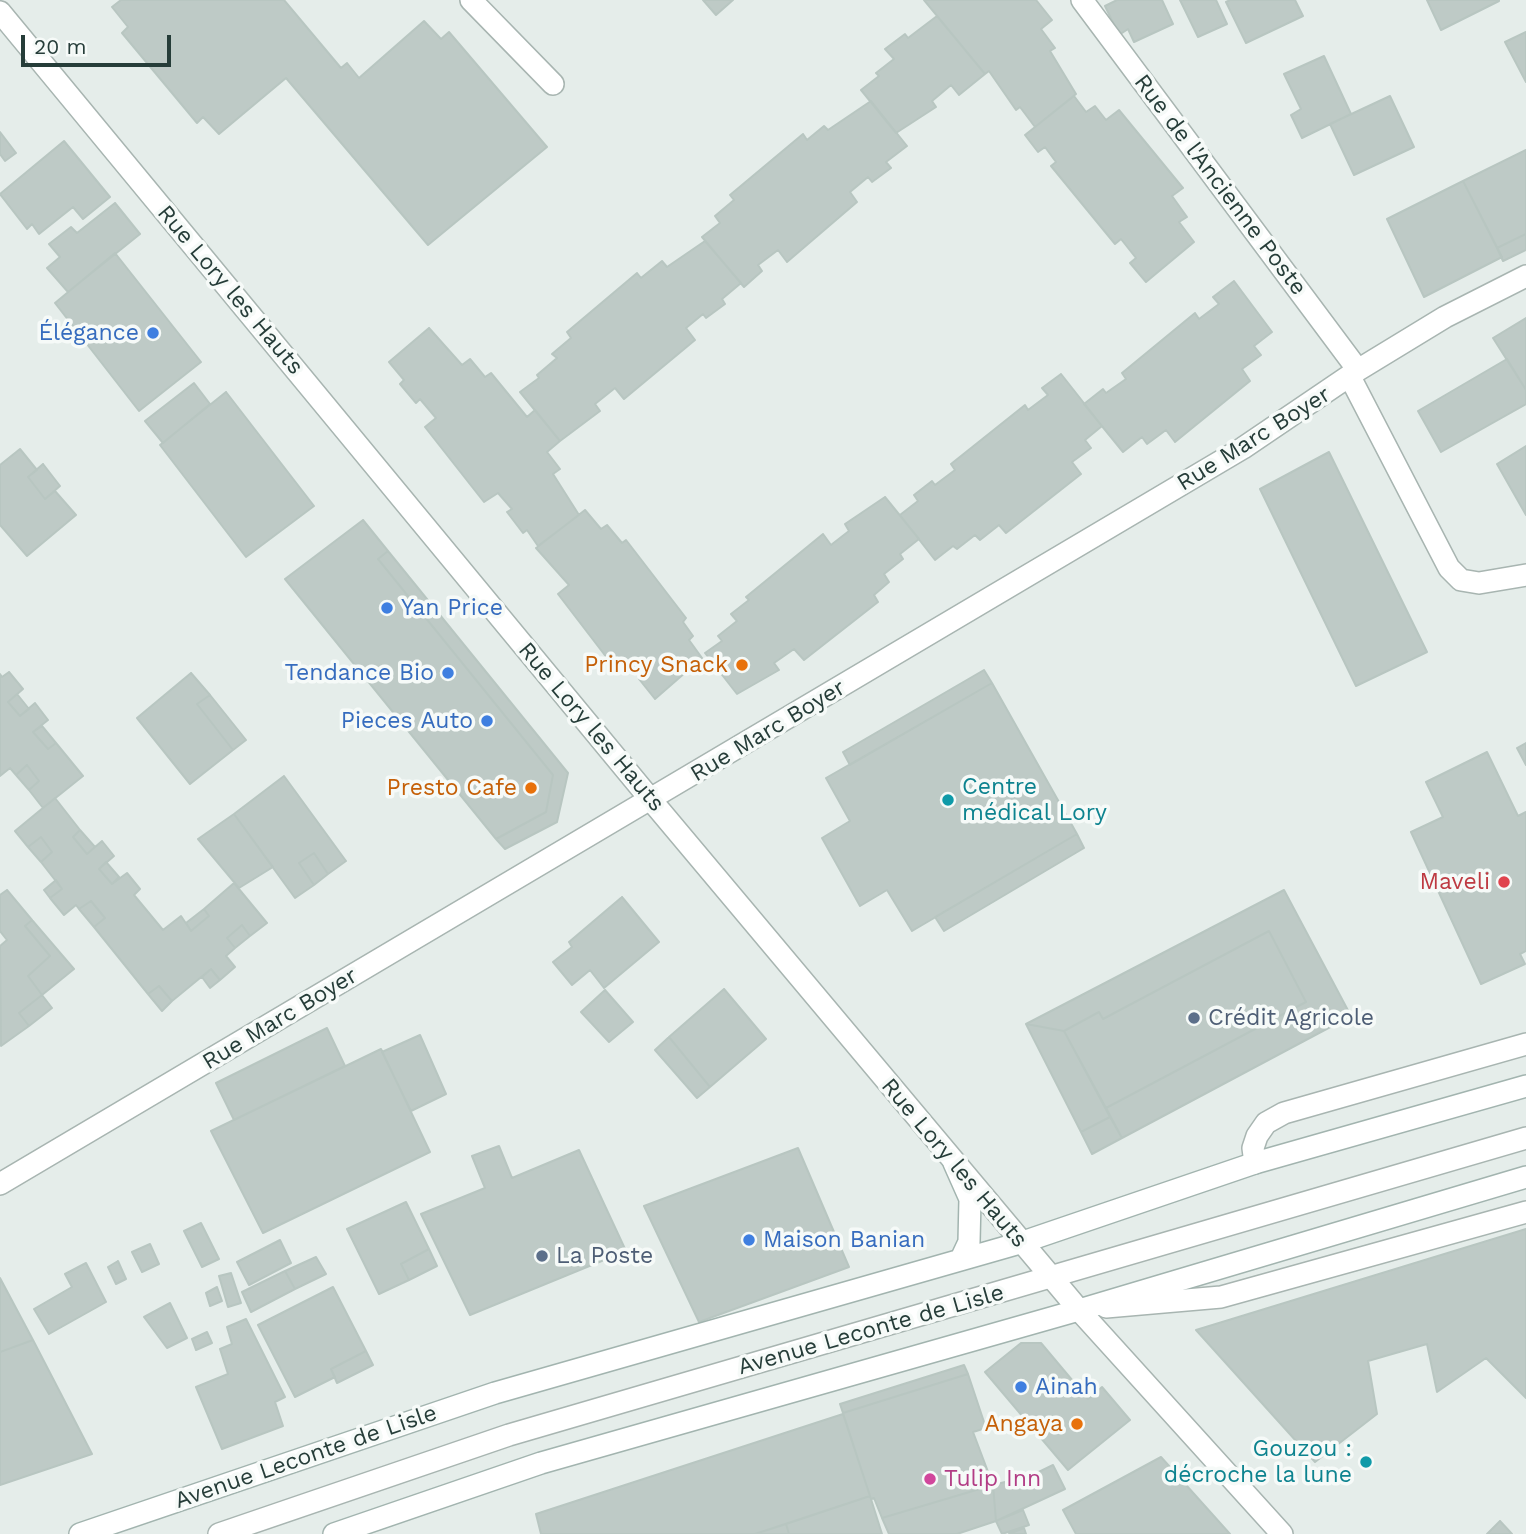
<!DOCTYPE html>
<meta charset="utf-8">
<style>
body{margin:0}
#map{position:relative;width:1526px;height:1534px;overflow:hidden;background:#e5edea;font-family:"Work Sans",sans-serif}
canvas{display:block}
.scale{position:absolute;left:21px;top:35px;width:150px;height:32px;box-sizing:border-box;border:4px solid #263d39;border-top:0;padding-left:9px;font-size:21px;line-height:24px;white-space:nowrap;color:#263d39;-webkit-text-stroke:5px #f6faf8;paint-order:stroke}
</style>
<div id="map">
<canvas width="1526" height="1534"></canvas>
<div class="scale">20 m</div>
</div>
<script>
const g = document.querySelector('canvas').getContext('2d');
g.lineJoin = 'round';
function paint(path, color) { g.fillStyle = color; g.fill(path, 'evenodd'); }
const poly = rows => new Path2D(rows.map(r => 'M' + r).join(''));
function stroke(path, color, width, dash) { g.strokeStyle = color; g.lineWidth = width; g.lineCap = dash ? 'butt' : 'round'; g.setLineDash(dash || []); g.stroke(path); }
function label(font, color, halo, rows, align = 'center') {
  g.font = font + ' "Work Sans",sans-serif'; g.lineWidth = 7; g.setLineDash([]); g.textBaseline = 'middle'; g.strokeStyle = halo; g.fillStyle = color; for (const [text, x, y, turn = 0] of rows) {
    g.save(); g.translate(x, y); g.rotate((+turn || 0) * Math.PI / 180); g.textAlign = isNaN(turn) ? turn : align; if (halo) g.strokeText(text, 0, 0); g.fillText(text, 0, 0); g.restore();
  }
}
const building = poly([
 [121,0,284,0,341,68,347,63,359,78,424,21,441,39,449,32,547,147,428,245,286,78,219,134,203,117,197,123,122,33,128,27,112,7,121,0],
 [703,0,733,0,716,15,703,0],
 [924,0,1036,0,1052,20,1041,29,1055,48,1050,51,1076,94,1035,127,1020,107,1016,110,989,71,985,74,924,0],
 [1117,0,1162,0,1173,24,1134,42,1128,29,1119,35,1105,6,1117,0],
 [1180,0,1216,0,1227,24,1198,37,1180,0],
 [1230,0,1295,0,1303,16,1246,43,1226,2,1230,0],
 [1427,0,1499,0,1499,1,1441,30,1427,0],
 [937,16,985,74,959,95,951,85,932,101,936,107,896,133,861,90,879,76,876,73,894,59,885,49,905,34,908,38,937,16],
 [1526,32,1526,82,1505,42,1526,32],
 [1324,56,1351,114,1302,138,1291,115,1301,109,1284,74,1324,56],
 [1074,96,1086,112,1095,106,1106,120,1119,110,1183,188,1172,196,1187,217,1179,222,1194,242,1146,282,1130,263,1136,258,1121,239,1115,244,1051,166,1056,162,1045,147,1038,152,1025,135,1074,96],
 [1390,96,1414,147,1354,175,1330,124,1390,96],
 [871,101,907,146,886,162,891,168,872,182,868,177,850,192,857,202,787,262,778,250,758,265,762,271,744,287,702,237,720,223,715,216,734,200,730,195,803,134,807,140,824,126,828,130,871,101],
 [0,132,16,153,5,161,0,154,0,132],
 [64,141,110,197,83,219,73,207,39,234,32,224,27,229,0,194,64,141],
 [1526,150,1526,234,1497,248,1463,181,1526,150],
 [1463,181,1502,257,1424,297,1387,219,1463,181],
 [115,203,140,234,68,292,47,268,60,257,49,244,71,227,77,233,115,203],
 [1526,234,1526,250,1503,261,1497,248,1526,234],
 [705,241,741,283,722,299,725,304,706,318,703,314,686,328,695,340,624,399,615,388,595,404,600,411,560,441,520,392,539,378,537,375,557,358,552,354,571,338,567,332,637,273,641,278,662,261,667,267,705,241],
 [115,253,201,362,139,411,55,303,115,253],
 [1234,281,1272,332,1254,346,1261,355,1242,369,1250,381,1175,442,1166,430,1147,444,1142,437,1123,452,1084,404,1103,389,1106,393,1126,379,1122,373,1195,313,1199,319,1219,304,1213,297,1234,281],
 [1526,318,1526,390,1493,338,1526,318],
 [429,328,462,365,470,359,485,377,491,373,527,417,535,410,560,441,547,452,560,469,553,474,579,515,538,546,527,530,523,533,507,512,512,509,498,493,484,502,425,427,436,418,420,399,416,403,400,384,404,380,389,362,429,328],
 [1507,359,1526,390,1526,404,1441,452,1418,411,1507,359],
 [1061,374,1102,426,1085,440,1091,448,1072,462,1081,474,1006,533,999,525,980,540,975,535,957,549,953,546,935,560,900,515,918,501,914,495,932,481,935,485,955,470,951,464,1025,405,1028,410,1048,395,1042,388,1061,374],
 [194,383,210,404,163,443,145,421,194,383],
 [226,392,314,506,246,557,160,445,226,392],
 [1526,446,1526,515,1497,464,1526,446],
 [20,449,37,470,28,477,45,499,55,491,76,515,27,556,0,525,0,465,20,449],
 [1329,452,1427,652,1356,686,1260,489,1329,452],
 [43,464,60,486,45,499,28,477,43,464],
 [885,497,919,539,900,554,903,559,884,574,889,582,874,595,878,602,804,660,794,649,774,663,779,670,737,694,705,653,722,641,718,636,737,621,731,614,749,600,746,597,823,534,831,545,849,531,845,524,885,497],
 [585,510,601,529,607,525,622,543,626,540,686,618,683,622,693,636,689,640,702,658,655,699,639,679,643,676,630,660,617,671,558,594,569,585,536,548,585,510],
 [363,520,388,551,378,559,553,775,546,812,496,839,285,579,363,520],
 [388,551,568,773,557,822,505,849,496,839,546,812,553,775,378,559,388,551],
 [984,670,992,683,850,765,843,752,984,670],
 [9,672,23,689,8,702,20,716,35,703,48,720,33,732,48,749,56,743,83,776,43,808,29,790,39,781,27,765,16,775,10,768,0,776,0,674,2,677,9,672],
 [191,673,210,695,197,704,233,750,190,784,137,718,191,673],
 [992,683,1077,834,912,931,887,890,860,906,822,838,850,821,826,778,992,683],
 [17,694,29,709,20,716,8,702,17,694],
 [210,695,246,740,233,750,197,704,210,695],
 [42,726,56,743,48,749,33,732,42,726],
 [1526,743,1526,765,1517,748,1526,743],
 [1487,752,1518,816,1526,812,1526,951,1520,954,1525,964,1481,984,1411,832,1443,817,1426,782,1487,752],
 [27,765,39,781,29,790,16,775,27,765],
 [284,776,346,861,328,874,314,853,299,863,314,885,295,898,234,814,284,776],
 [55,798,80,830,73,837,87,854,102,841,114,856,99,869,112,884,127,873,140,889,134,895,163,930,181,916,191,931,209,916,204,909,234,883,267,923,250,936,242,925,227,938,235,948,226,956,235,967,220,980,211,969,172,1001,159,986,148,994,94,927,105,918,91,901,79,909,76,905,64,915,50,898,62,889,41,862,52,852,41,837,28,847,15,831,55,798],
 [234,814,273,867,239,888,198,839,234,814],
 [80,830,95,847,87,854,73,837,80,830],
 [1077,834,1084,848,944,931,935,917,1077,834],
 [41,837,52,852,41,862,28,847,41,837],
 [314,853,328,874,314,885,299,863,314,853],
 [106,862,119,877,112,884,99,869,106,862],
 [56,880,62,889,50,898,44,890,56,880],
 [7,890,32,920,25,926,50,956,28,976,42,995,19,1013,29,1026,1,1046,0,946,7,940,0,931,0,895,7,890],
 [1284,890,1351,1016,1122,1138,1106,1108,1306,1002,1269,931,1103,1019,1099,1012,1064,1031,1026,1024,1284,890],
 [622,897,659,942,604,988,590,970,572,985,553,962,572,947,569,942,622,897],
 [91,901,105,918,94,927,79,909,91,901],
 [204,909,209,916,191,931,186,923,204,909],
 [32,920,74,969,42,995,28,976,50,956,25,926,32,920],
 [242,925,250,936,235,948,227,938,242,925],
 [1269,931,1306,1002,1106,1108,1064,1031,1099,1012,1103,1019,1269,931],
 [211,969,220,980,210,988,202,977,211,969],
 [159,986,172,1001,162,1011,148,994,159,986],
 [724,989,766,1039,710,1087,669,1037,724,989],
 [605,990,633,1022,609,1042,581,1012,605,990],
 [42,995,52,1008,29,1026,19,1013,42,995],
 [1026,1024,1064,1031,1110,1117,1081,1132,1026,1024],
 [327,1028,345,1066,234,1120,216,1083,327,1028],
 [420,1035,446,1094,411,1111,382,1052,420,1035],
 [669,1037,710,1087,697,1098,655,1050,669,1037],
 [381,1049,430,1152,263,1233,211,1131,381,1049],
 [1110,1117,1122,1138,1092,1154,1081,1132,1110,1117],
 [499,1146,512,1178,579,1150,626,1251,470,1315,421,1214,485,1188,472,1156,499,1146],
 [798,1148,849,1267,699,1322,644,1206,798,1148],
 [406,1202,429,1249,401,1264,409,1280,379,1294,347,1229,406,1202],
 [201,1223,219,1259,202,1267,184,1231,201,1223],
 [1526,1229,1526,1398,1486,1358,1437,1392,1427,1344,1368,1361,1377,1414,1315,1462,1196,1330,1526,1229],
 [280,1240,291,1263,249,1285,237,1262,280,1240],
 [150,1244,159,1264,142,1272,132,1252,150,1244],
 [429,1249,437,1266,409,1280,401,1264,429,1249],
 [316,1257,326,1274,295,1289,285,1271,316,1257],
 [118,1261,126,1279,116,1284,108,1267,118,1261],
 [86,1263,106,1302,49,1334,34,1309,72,1287,65,1274,86,1263],
 [285,1271,295,1289,251,1312,242,1292,285,1271],
 [231,1273,241,1303,228,1307,219,1276,231,1273],
 [0,1278,33,1340,0,1352,0,1278],
 [217,1287,222,1301,210,1306,206,1293,217,1287],
 [333,1287,366,1351,331,1369,335,1377,295,1397,258,1325,333,1287],
 [170,1303,187,1338,167,1348,144,1317,170,1303],
 [246,1319,285,1397,275,1402,283,1426,222,1449,196,1387,228,1374,220,1349,232,1344,227,1327,246,1319],
 [207,1332,212,1343,196,1350,192,1339,207,1332],
 [33,1340,92,1454,0,1485,0,1352,33,1340],
 [1021,1343,1041,1343,1088,1399,1102,1387,1130,1420,1068,1470,985,1372,1021,1343],
 [366,1351,373,1365,337,1383,331,1369,366,1351],
 [964,1365,968,1374,843,1413,840,1404,964,1365],
 [968,1374,986,1428,973,1432,993,1485,882,1518,874,1498,871,1499,843,1413,968,1374],
 [843,1414,870,1496,755,1534,541,1534,536,1514,843,1414],
 [1161,1457,1230,1534,1076,1534,1063,1510,1161,1457],
 [1053,1465,1065,1489,996,1521,993,1485,1005,1482,1008,1487,1053,1465],
 [993,1485,996,1521,957,1534,889,1534,882,1518,993,1485],
 [870,1496,882,1534,789,1534,786,1524,870,1496],
 [1023,1510,1029,1525,1002,1534,996,1521,1023,1510],
 [1500,1521,1512,1534,1487,1534,1500,1521],
 [786,1524,789,1534,755,1534,786,1524],
 [1024,1528,1026,1534,1009,1534,1024,1528]
]);
paint(building, '#becac6');
stroke(building, '#b8c6c1', 2);
const service = poly([
 [471,0,553,84],
 [1106,1307,1221,1297,1526,1212],
 [219,1534,509,1435,1526,1138]
]);
const minor = poly([
 [1082,0,1358,370],
 [1350,377,1449,568,1461,580,1479,583,1526,575],
 [1255,1163,1253,1148,1257,1136,1266,1123,1284,1113,1526,1044],
 [0,1184,1243,448,1358,370,1445,317,1526,276],
 [1079,1310,1282,1534]
]);
const tertiary = poly([
 [0,12,651,800,1079,1310]
]);
const secondary = poly([
 [954,1163,970,1199,969,1242,961,1259],
 [80,1534,495,1393,1020,1243,1255,1163,1526,1086],
 [334,1534,541,1463,1079,1310,1526,1177]
]);
stroke(service, '#a8b5b1', 24);
stroke(minor, '#a8b5b1', 24);
stroke(tertiary, '#a8b5b1', 24);
stroke(secondary, '#a2b4af', 24);
stroke(service, '#fff', 21);
stroke(minor, '#fff', 21);
stroke(tertiary, '#fff', 21);
stroke(secondary, '#fff', 21);
for (const [x, y, r, color] of [
 [153,333,7,"#3f7fe0"],
 [387,608,7,"#3f7fe0"],
 [742,665,7,"#e8710a"],
 [448,673,7,"#3f7fe0"],
 [487,721,7,"#3f7fe0"],
 [531,788,7,"#e8710a"],
 [948,800,7,"#0f9aa8"],
 [1504,882,7,"#e0444e"],
 [1194,1018,7,"#5c6f8a"],
 [749,1240,7,"#3f7fe0"],
 [542,1256,7,"#5c6f8a"],
 [1021,1387,7,"#3f7fe0"],
 [1077,1424,7,"#e8710a"],
 [1366,1462,7,"#0f9aa8"],
 [930,1479,7,"#d1479c"]
]) { const dot = new Path2D(); dot.arc(x, y, r, 0, 2 * Math.PI); g.fillStyle = color; g.fill(dot); stroke(dot, '#f6faf8', 2.5); }
label('23px', '#263d39', '#f6faf8', [
 ["Rue de l'Ancienne Poste",1220,185,53],
 ["Rue Lory les Hauts",230,290,50],
 ["Rue Marc Boyer",1254,439,-32],
 ["Rue Lory les Hauts",591,727,50],
 ["Rue Marc Boyer",768,731,-31],
 ["Rue Marc Boyer",280,1019,-31],
 ["Rue Lory les Hauts",954,1163,50],
 ["Avenue Leconte de Lisle",871,1330,-16],
 ["Avenue Leconte de Lisle",306,1457,-19]
]);
label('23px', '#366cbe', '#f6faf8', [
 ["Élégance",139,333],
 ["Yan Price",401,608,"left"],
 ["Tendance Bio",434,673],
 ["Pieces Auto",473,721],
 ["Maison Banian",763,1240,"left"],
 ["Ainah",1035,1387,"left"]
], 'right');
label('23px', '#c56008', '#f6faf8', [
 ["Princy Snack",728,665],
 ["Presto Cafe",517,788],
 ["Angaya",1063,1424]
], 'right');
label('23px', '#0d838f', '#f6faf8', [
 ["Centre",962,787],
 ["médical Lory",962,813],
 ["Gouzou :",1352,1449,"right"],
 ["décroche la lune",1352,1475,"right"]
], 'left');
label('23px', '#be3a42', '#f6faf8', [
 ["Maveli",1490,882]
], 'right');
label('23px', '#4e5e75', '#f6faf8', [
 ["Crédit Agricole",1208,1018],
 ["La Poste",556,1256]
], 'left');
label('23px', '#b23c85', '#f6faf8', [
 ["Tulip Inn",944,1479]
], 'left');
</script>
